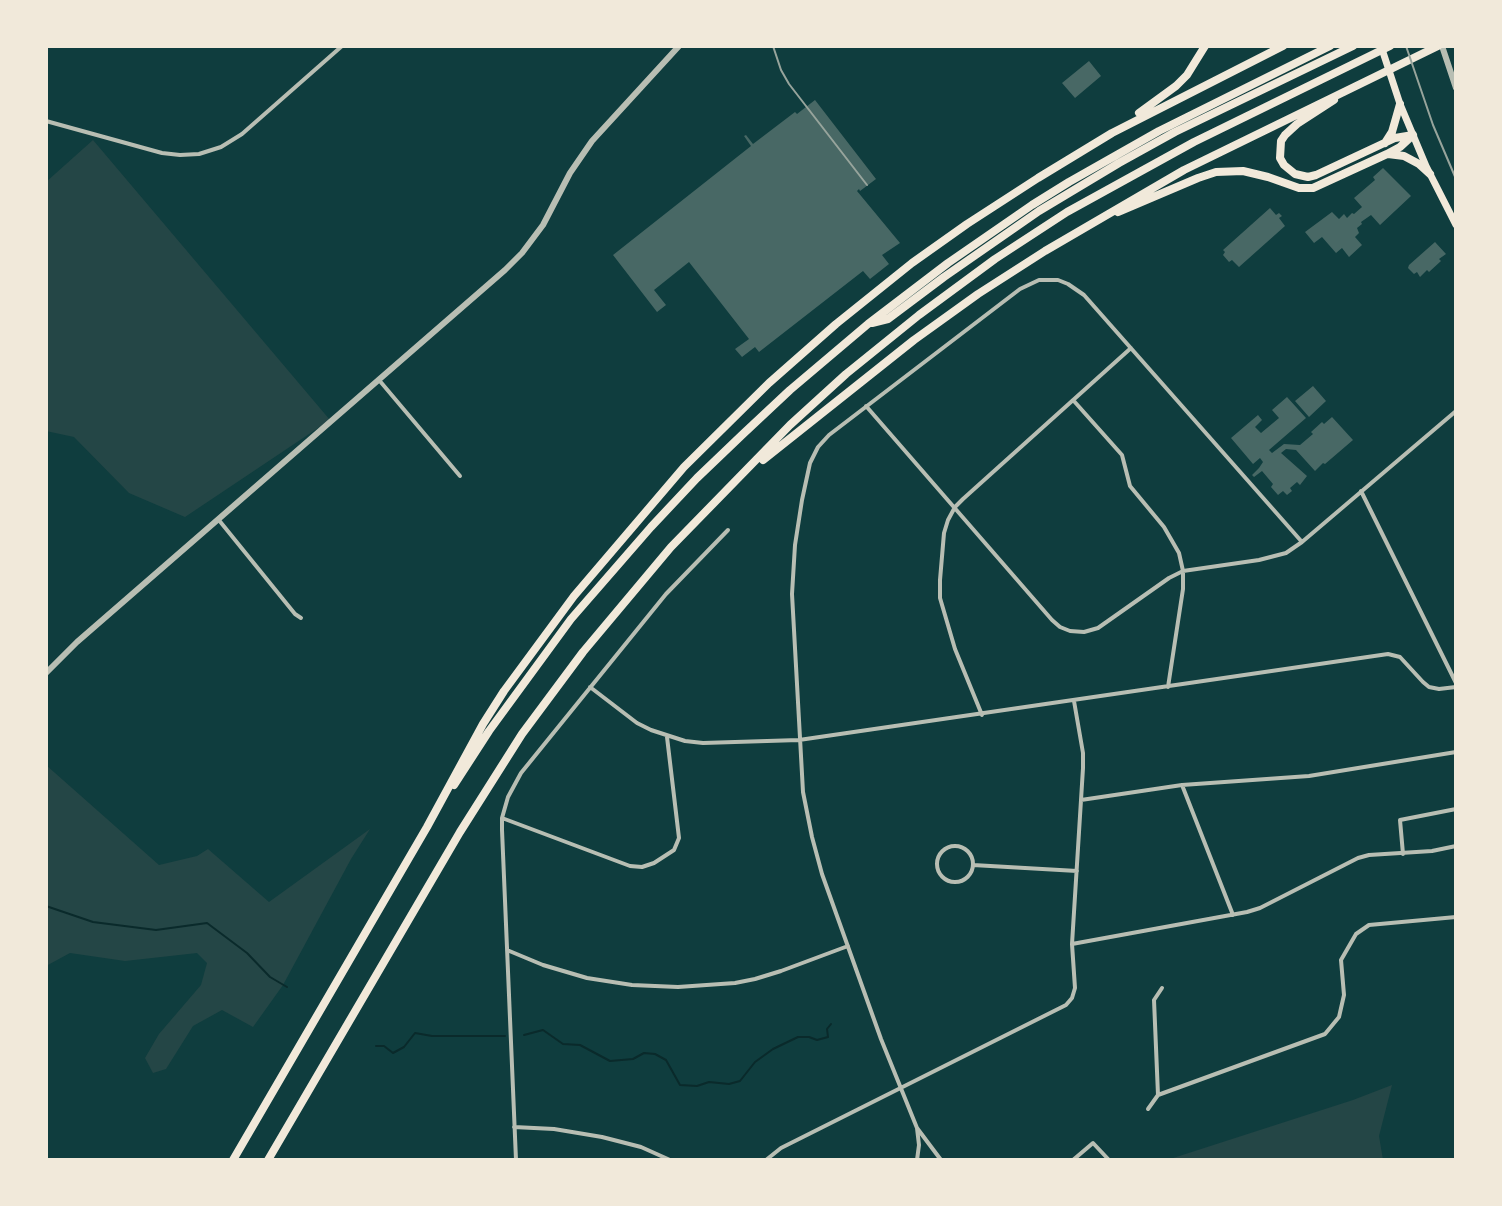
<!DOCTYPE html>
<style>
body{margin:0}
#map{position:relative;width:1502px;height:1206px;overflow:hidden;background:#0f3d3e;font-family:"PT Serif",serif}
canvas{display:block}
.frame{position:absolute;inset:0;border:48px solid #f1e9da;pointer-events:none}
</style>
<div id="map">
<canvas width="1502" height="1206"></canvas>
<div class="frame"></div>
</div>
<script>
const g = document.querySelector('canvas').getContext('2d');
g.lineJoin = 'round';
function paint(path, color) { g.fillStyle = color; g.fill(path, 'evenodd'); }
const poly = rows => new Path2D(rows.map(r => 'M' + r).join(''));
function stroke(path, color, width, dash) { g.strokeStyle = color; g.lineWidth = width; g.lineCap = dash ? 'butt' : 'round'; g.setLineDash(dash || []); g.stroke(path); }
paint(poly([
 [93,140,330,420,185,517,129,493,74,437,46,431,46,182],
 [46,765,159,865,197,856,208,849,269,902,370,829,351,859,283,985,253,1027,222,1010,193,1026,166,1069,153,1073,145,1058,159,1034,201,985,207,963,197,953,125,961,70,953,46,966],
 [1392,1085,1379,1136,1383,1160,1167,1160,1353,1100]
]), '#244646');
stroke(poly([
 [46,906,93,922,156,930,207,923,247,953,270,977,287,987],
 [524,1035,543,1030,563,1044,580,1045,610,1061,633,1059,644,1053,655,1054,666,1060,680,1085,697,1086,709,1082,729,1084,740,1081,755,1062,773,1049,798,1037,809,1037,817,1040,828,1037,827,1029,831,1024],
 [376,1046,384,1046,393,1053,404,1047,415,1033,432,1036,505,1036]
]), '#0a2a2b', 2);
paint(poly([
 [1089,61,1101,76,1075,98,1062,83],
 [815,100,876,179,860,191,859,189,857,191,900,243,882,255,889,264,870,279,863,271,759,352,755,347,742,357,735,349,749,339,689,262,654,290,666,305,657,312,613,255,751,146,744,136,746,135,753,144,795,112,797,114],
 [1383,168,1411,196,1380,225,1371,215,1361,222,1362,224,1357,228,1359,233,1355,237,1362,245,1349,257,1342,248,1336,253,1322,237,1314,243,1305,232,1332,212,1339,219,1344,214,1347,218,1352,213,1354,214,1362,207,1354,198,1375,180,1373,177],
 [1270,208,1276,215,1279,213,1282,216,1279,218,1285,226,1239,267,1232,260,1229,262,1223,255,1225,252,1223,250],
 [1435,242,1446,254,1439,259,1441,261,1429,272,1427,270,1420,277,1417,272,1414,274,1408,268,1409,265],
 [1313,386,1326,401,1309,417,1295,401],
 [1287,397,1306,418,1269,450,1272,453,1284,444,1300,445,1313,434,1311,432,1322,422,1324,424,1332,417,1353,440,1325,464,1323,463,1315,471,1296,450,1286,449,1281,453,1307,476,1300,485,1297,482,1290,488,1292,491,1287,495,1283,491,1278,495,1271,487,1273,484,1262,471,1254,477,1252,475,1259,468,1263,462,1260,458,1253,464,1231,438,1258,415,1262,420,1255,427,1261,433,1279,418,1272,410]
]), '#486865');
stroke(poly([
 [46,121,162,153,180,155,199,154,221,147,242,134,342,46],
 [379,380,460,476],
 [1073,400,1122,455,1130,486,1164,527,1179,553,1183,571,1183,589,1168,687],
 [866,406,1052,620,1060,627,1070,631,1084,632,1098,628,1169,578,1183,571,1259,560,1286,553,1302,542,1456,411],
 [1361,491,1456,683],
 [218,519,295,614,301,618],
 [590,687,637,723,651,730,685,741,703,743,799,740,1388,654,1400,657,1423,682,1429,687,1439,689,1456,687],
 [982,715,955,649,940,598,940,580,944,533,948,520,955,507,963,499,1131,348],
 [1182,785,1233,915],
 [1081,800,1182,785,1309,776,1456,752],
 [502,818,630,866,642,867,654,863,674,850,679,838,667,737],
 '937 864a18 18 0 1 1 36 0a18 18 0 1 1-36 0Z',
 [1403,854,1400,820,1456,809],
 [973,865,1077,871],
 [1072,944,1247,912,1260,908,1358,858,1369,855,1432,851,1456,846],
 [507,950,543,965,587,978,632,985,678,987,735,983,755,979,781,971,848,946],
 [1158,1095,1325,1034,1339,1017,1344,995,1341,960,1356,934,1369,925,1456,917],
 [1158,1095,1154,1000,1162,988],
 [1148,1109,1158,1095],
 [514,1127,554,1129,602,1137,641,1147,670,1160],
 [917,1128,941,1160],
 [516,1160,502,830,502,818,508,797,521,773,666,594,728,530],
 [766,1160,781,1148,1066,1005,1072,998,1075,988,1072,944,1083,768,1083,753,1074,701],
 [917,1160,919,1145,917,1128,881,1039,822,874,812,837,803,792,792,594,795,545,802,500,810,463,818,447,829,435,1020,289,1039,280,1058,280,1068,284,1084,295,1302,542],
 [1073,1160,1093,1143,1109,1160]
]), '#b8beb3', 4);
stroke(poly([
 [1442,46,1456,88],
 [46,673,77,642,505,270,522,253,543,225,570,173,592,141,679,46]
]), '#b8beb3', 6);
stroke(poly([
 [1381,46,1400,104,1426,166,1456,225]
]), '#f1e9da', 7);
stroke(poly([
 [1334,100,1297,124,1285,135,1281,141,1280,158,1284,165,1295,174,1308,177,1316,175,1395,138,1413,135],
 [1139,113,1176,86,1187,75,1205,46],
 [1385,143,1392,132,1400,104],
 [1388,154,1404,156,1419,164,1430,174],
 [1118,212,1198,178,1216,172,1243,171,1268,177,1299,188,1313,188,1387,154,1400,147,1413,135],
 [872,323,888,319,944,277,1039,211,1119,163,1175,132,1353,46],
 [763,460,914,340,978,294,1045,251,1184,170,1438,46],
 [454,785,489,731,571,619,651,527,697,478,743,434,790,390,868,324,948,263,1032,205,1069,182,1159,131,1330,46],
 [233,1160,427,827,483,724,504,691,574,596,684,467,769,383,836,324,912,263,967,224,1038,178,1112,133,1283,46],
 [268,1160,460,832,522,734,583,652,671,547,790,425,846,374,919,315,995,259,1067,212,1194,142,1390,46]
]), '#f1e9da', 8);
stroke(poly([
 [773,46,781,70,789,84,867,185],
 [1406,46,1433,125,1456,179]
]), '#97a49c', 2);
</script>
